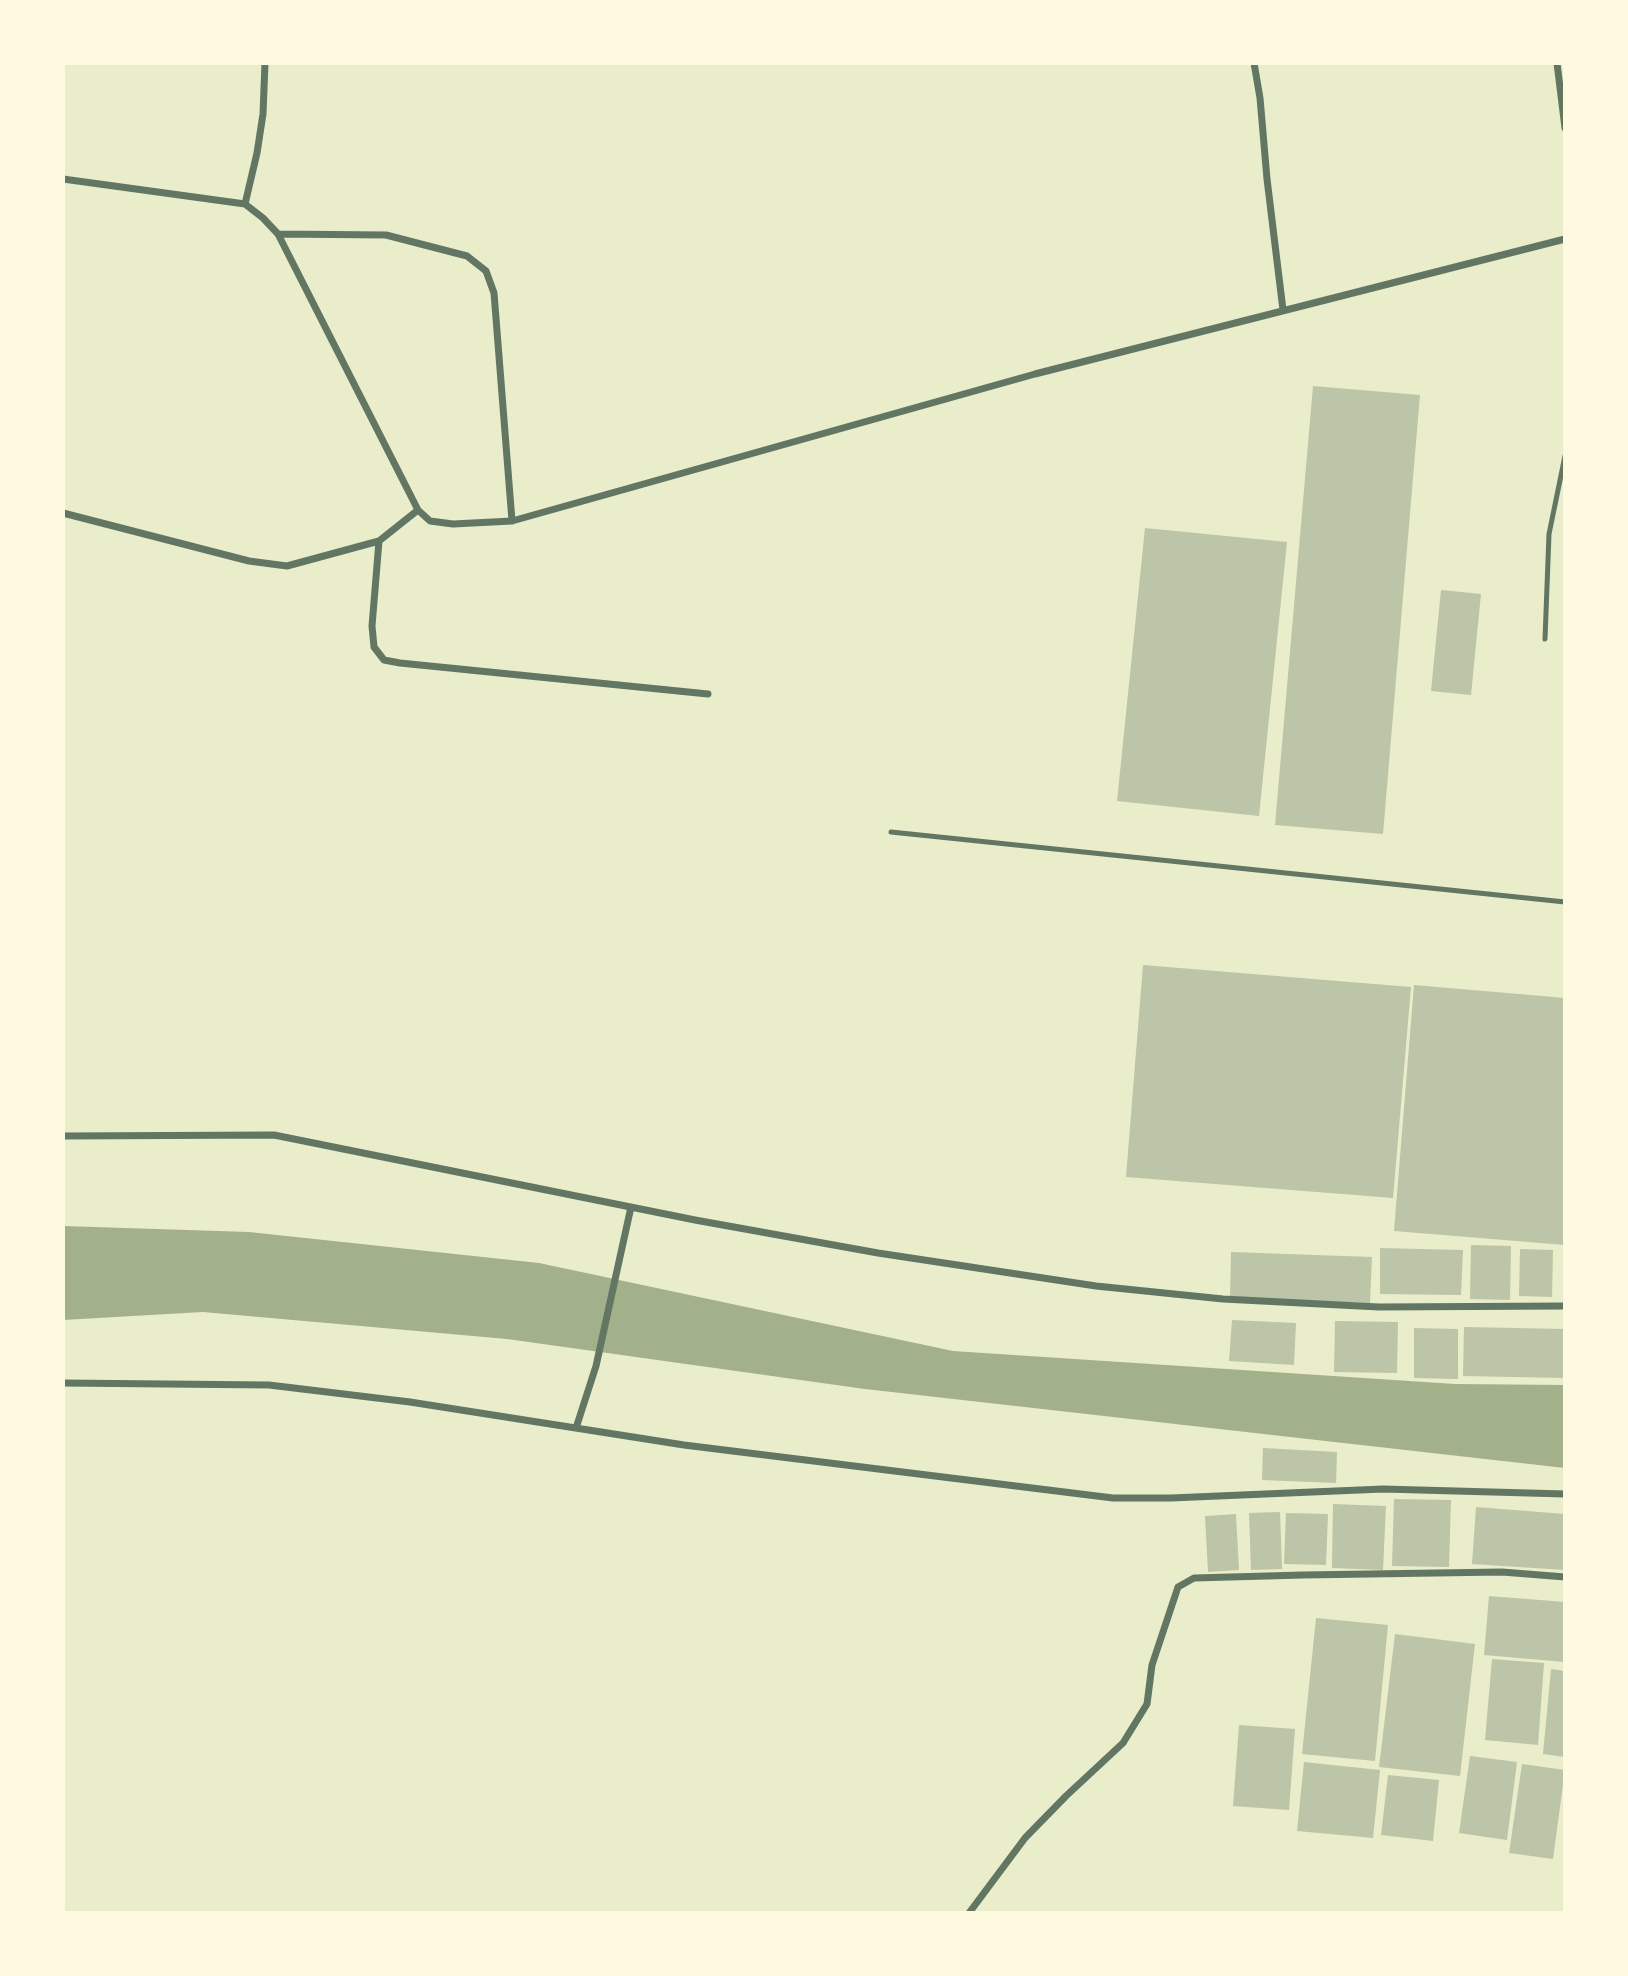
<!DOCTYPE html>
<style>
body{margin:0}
#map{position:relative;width:1628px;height:1976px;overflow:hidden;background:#e9edc9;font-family:Signika,sans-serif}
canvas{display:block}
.frame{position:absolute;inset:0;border:65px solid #fefae0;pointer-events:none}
</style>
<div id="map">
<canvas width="1628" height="1976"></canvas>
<div class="frame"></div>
</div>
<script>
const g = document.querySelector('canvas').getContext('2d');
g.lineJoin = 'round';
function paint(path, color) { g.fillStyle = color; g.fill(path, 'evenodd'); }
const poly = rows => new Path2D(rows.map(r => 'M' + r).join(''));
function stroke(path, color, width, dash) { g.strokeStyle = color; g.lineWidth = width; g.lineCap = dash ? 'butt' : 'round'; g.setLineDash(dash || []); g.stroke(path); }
paint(poly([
 [63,1226,249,1232,539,1263,953,1351,1455,1384,1565,1385,1565,1468,865,1389,507,1339,203,1312,63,1320]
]), '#a3b18a');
paint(poly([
 [1313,386,1420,395,1383,834,1275,825],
 [1145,528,1287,542,1259,816,1117,801],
 [1441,590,1481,594,1471,695,1431,691],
 [1143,965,1411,987,1393,1198,1126,1177],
 [1414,985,1565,998,1565,1245,1394,1231],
 [1471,1245,1511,1246,1510,1300,1470,1299],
 [1380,1248,1463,1250,1461,1295,1380,1294],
 [1520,1249,1553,1250,1552,1297,1519,1296],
 [1231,1252,1372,1257,1370,1303,1230,1298],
 [1232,1320,1296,1323,1294,1365,1229,1361],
 [1335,1321,1398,1322,1397,1373,1334,1372],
 [1464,1327,1565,1329,1565,1378,1463,1376],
 [1414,1328,1458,1329,1458,1379,1414,1378],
 [1263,1448,1337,1452,1336,1483,1262,1480],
 [1394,1499,1451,1500,1449,1567,1392,1566],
 [1333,1504,1386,1506,1383,1570,1332,1568],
 [1476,1507,1565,1514,1565,1570,1472,1564],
 [1280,1512,1282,1569,1251,1570,1249,1513],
 [1286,1513,1328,1514,1326,1565,1284,1564],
 [1236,1514,1239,1570,1208,1572,1205,1516],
 [1489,1596,1565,1602,1565,1662,1484,1655],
 [1316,1618,1388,1625,1375,1761,1302,1754],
 [1395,1634,1475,1644,1460,1776,1379,1767],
 [1492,1659,1544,1663,1538,1745,1485,1740],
 [1551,1669,1565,1671,1565,1757,1543,1754],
 [1239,1725,1295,1729,1289,1810,1233,1806],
 [1470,1756,1517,1762,1507,1840,1459,1833],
 [1304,1762,1380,1770,1373,1838,1297,1831],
 [1522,1764,1565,1770,1553,1859,1509,1853],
 [1388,1775,1439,1780,1433,1841,1381,1835]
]), '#bcc5a7');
stroke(poly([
 [1545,639,1549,534,1565,456],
 [891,832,1565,902]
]), '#617663', 5);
stroke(poly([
 [1254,63,1260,98,1267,179,1283,310],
 [1557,63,1565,128],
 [63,179,245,204,263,218,278,234,418,510,430,521,453,524,512,521,1035,374,1565,239],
 [245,204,257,153,263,114,265,63],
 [278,234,386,235,467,256,486,271,494,293,512,521],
 [418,510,379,541,372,626,374,647,384,660,400,663,708,694],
 [63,513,249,561,287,566,379,541],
 [63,1136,274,1135,695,1220,878,1253,1096,1286,1223,1299,1379,1307,1565,1306],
 [63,1383,269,1385,410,1402,684,1445,1113,1498,1171,1498,1383,1489,1565,1494],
 [576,1428,596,1366,631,1207],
 [969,1913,1025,1838,1066,1796,1123,1743,1147,1704,1152,1665,1178,1587,1194,1578,1303,1575,1502,1572,1565,1577]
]), '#617663', 7);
</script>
